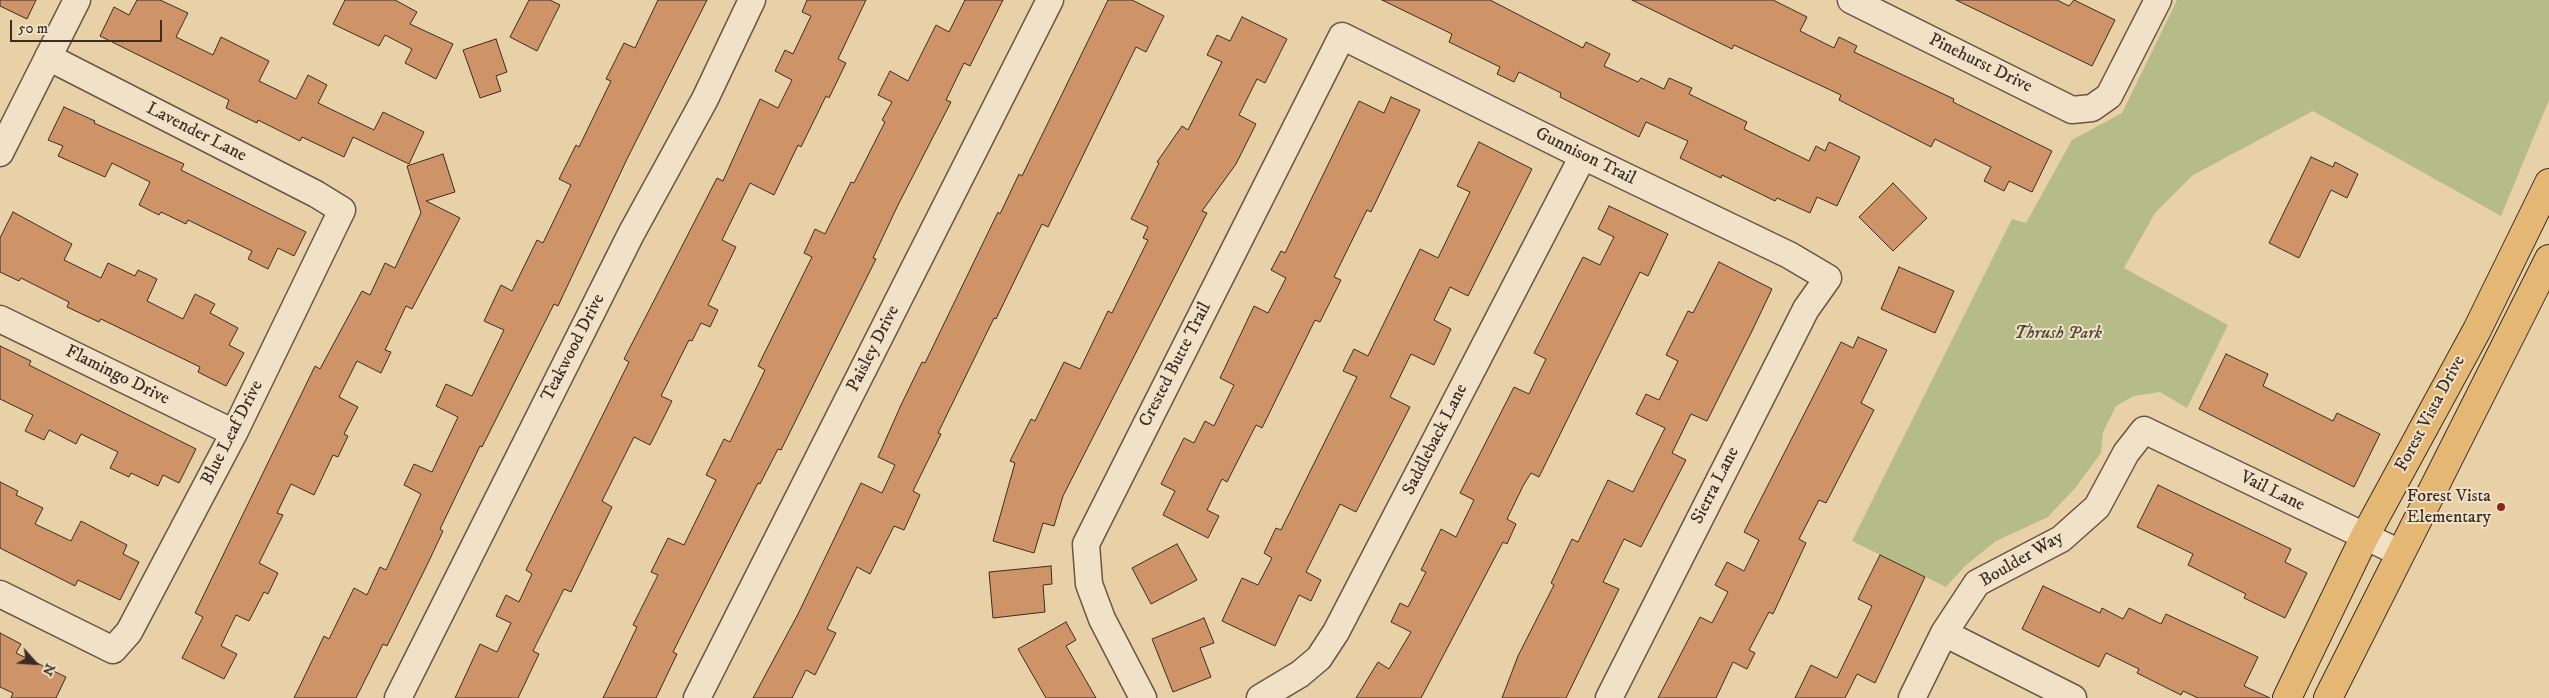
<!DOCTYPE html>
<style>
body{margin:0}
#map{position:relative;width:2549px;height:698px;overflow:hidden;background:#e9d1a7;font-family:"IM FELL DW Pica",serif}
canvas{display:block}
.north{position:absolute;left:10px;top:638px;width:50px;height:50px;-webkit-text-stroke:4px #f1e1c6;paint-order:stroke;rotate:116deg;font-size:14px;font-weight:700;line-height:20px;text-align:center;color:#3a2d25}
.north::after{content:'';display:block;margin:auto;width:18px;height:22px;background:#3a2d25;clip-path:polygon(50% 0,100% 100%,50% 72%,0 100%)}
.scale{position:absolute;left:10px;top:20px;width:152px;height:22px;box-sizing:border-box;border:2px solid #3a2d25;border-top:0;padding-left:6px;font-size:15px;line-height:18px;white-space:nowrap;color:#3a2d25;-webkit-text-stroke:4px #f1e1c6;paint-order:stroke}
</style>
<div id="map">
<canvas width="2549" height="698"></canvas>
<div class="north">N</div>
<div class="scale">50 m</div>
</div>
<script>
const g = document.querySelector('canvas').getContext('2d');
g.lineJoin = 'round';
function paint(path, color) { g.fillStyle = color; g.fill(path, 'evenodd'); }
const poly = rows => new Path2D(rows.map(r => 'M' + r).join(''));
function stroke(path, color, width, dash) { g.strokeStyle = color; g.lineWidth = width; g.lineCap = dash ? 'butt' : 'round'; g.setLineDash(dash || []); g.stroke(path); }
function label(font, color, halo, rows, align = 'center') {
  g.font = font + ' "IM FELL DW Pica",serif'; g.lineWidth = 4; g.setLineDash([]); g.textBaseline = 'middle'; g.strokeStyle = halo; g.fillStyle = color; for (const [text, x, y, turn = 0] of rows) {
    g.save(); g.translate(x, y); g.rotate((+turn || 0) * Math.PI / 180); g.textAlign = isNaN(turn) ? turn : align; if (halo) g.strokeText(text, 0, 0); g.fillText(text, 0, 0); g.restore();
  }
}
paint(poly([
 [2177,0,2549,0,2549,100,2501,216,2313,111,2193,175,2155,213,2124,268,2228,325,2187,408,2160,392,2134,396,2116,406,2103,432,2101,453,2076,487,2048,517,1996,541,1965,566,1946,587,1852,541,2012,219,2026,223,2072,140,2122,113]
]), '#b6bc87');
const building = poly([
 [0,0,36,0,27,19,0,6,0,0],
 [137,0,160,0,188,13,176,37,213,55,221,37,269,61,259,81,296,99,308,75,327,85,318,103,374,130,383,112,424,132,409,164,353,137,344,157,302,137,300,141,258,120,257,123,226,108,229,100,100,36,114,7,129,15,137,0],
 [345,0,395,0,417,12,410,24,453,44,436,79,405,63,412,49,385,35,379,46,333,24,345,0],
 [529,0,550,0,560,5,537,51,510,37,529,0],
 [658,0,707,0,627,159,558,306,554,304,482,447,480,446,440,529,443,531,428,563,387,646,383,644,356,698,294,698,324,636,329,639,354,588,367,595,380,567,386,570,421,494,404,485,414,464,432,472,458,417,436,406,446,384,472,396,504,330,484,321,501,285,512,291,537,240,543,243,571,185,559,179,576,145,579,147,611,81,606,79,624,43,635,48,658,0],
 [807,0,866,0,838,59,846,63,829,98,826,96,801,147,798,145,774,195,750,183,722,240,736,247,708,305,718,310,710,327,701,323,692,341,689,340,661,396,672,401,650,445,634,437,602,501,612,507,571,592,564,589,533,651,539,654,518,698,455,698,480,644,497,652,511,623,496,616,506,595,519,602,532,574,526,570,629,362,624,359,717,178,723,181,760,99,778,108,792,80,775,71,785,50,793,54,811,16,802,12,807,0],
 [965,0,1003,0,970,66,964,63,946,100,951,102,898,205,873,258,876,259,781,450,778,449,760,484,758,483,701,596,673,652,677,654,656,698,603,698,637,627,633,625,658,575,651,572,668,538,684,545,716,480,706,475,724,439,730,442,765,370,758,366,812,257,804,253,815,229,825,234,851,182,854,183,885,122,882,120,892,102,878,95,890,71,908,81,936,25,949,32,965,0],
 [1108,0,1132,0,1164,16,1146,52,1136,47,1048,227,1042,224,996,319,994,318,938,433,941,434,913,491,920,495,904,530,894,526,870,574,857,567,827,629,836,633,815,675,806,670,792,698,753,698,798,614,861,483,882,493,895,465,878,457,901,405,922,362,925,363,998,212,1000,214,1019,174,1022,176,1108,0],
 [1382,0,1490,0,1583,48,1586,42,1610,54,1604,66,1638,82,1641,78,1664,89,1669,78,1692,88,1689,94,1747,122,1744,129,1809,161,1816,146,1825,151,1829,142,1860,157,1837,206,1817,197,1810,213,1777,198,1775,201,1722,175,1721,178,1680,158,1688,141,1646,122,1639,137,1560,97,1561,93,1519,72,1514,82,1497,74,1500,67,1449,42,1452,34,1382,0],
 [1632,0,1773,0,1807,17,1800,31,1834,48,1839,37,1857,46,1854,52,1954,99,1953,102,2052,151,2032,192,2009,181,2004,191,1984,181,1991,167,1935,139,1931,147,1839,100,1841,95,1734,45,1732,49,1632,0],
 [1956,0,2057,0,2069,6,2074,0,2115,20,2092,66,1956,0],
 [1242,17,1287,39,1265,83,1257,79,1239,115,1256,124,1236,164,1202,211,1207,213,1063,496,1054,526,1043,523,1034,553,993,541,1015,463,1010,461,1031,419,1035,421,1064,362,1080,369,1108,311,1112,313,1148,240,1143,238,1148,227,1131,219,1159,163,1157,162,1182,126,1188,130,1222,62,1207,55,1217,35,1230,41,1242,17],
 [496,39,507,72,496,76,501,91,480,98,463,50,496,39],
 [1391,97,1420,110,1371,212,1367,210,1334,277,1341,280,1320,322,1315,320,1262,428,1256,425,1227,482,1222,479,1207,510,1219,516,1208,538,1163,515,1175,491,1161,484,1184,438,1194,443,1205,421,1214,426,1234,385,1220,378,1254,306,1268,313,1286,278,1271,270,1281,251,1285,253,1359,101,1384,113,1391,97],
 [64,107,95,121,94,123,184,164,181,170,306,232,294,256,278,248,268,269,248,259,252,251,188,220,186,224,161,212,159,215,139,205,150,182,112,163,105,177,58,156,63,146,48,140,64,107],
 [1479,142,1532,169,1468,296,1450,287,1434,320,1451,329,1434,365,1411,354,1390,397,1410,407,1356,512,1340,504,1306,572,1321,580,1311,601,1299,595,1275,646,1222,621,1242,578,1258,585,1272,558,1264,553,1276,528,1281,530,1357,377,1343,371,1354,349,1368,356,1420,249,1438,258,1470,192,1457,186,1479,142],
 [443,154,455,192,426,201,460,218,412,309,406,306,385,350,391,352,381,373,357,361,339,397,358,407,344,434,348,436,338,457,333,455,314,495,291,484,277,513,283,515,259,563,278,573,268,594,264,592,249,621,236,615,229,629,221,646,237,654,224,679,182,658,203,617,195,613,315,366,320,369,362,291,370,295,385,263,395,268,421,213,407,166,443,154],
 [2311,157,2333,167,2335,162,2358,174,2347,198,2331,190,2299,258,2269,243,2311,157],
 [1893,183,1927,218,1893,251,1859,217,1893,183],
 [1609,206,1668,234,1648,276,1640,272,1539,477,1531,473,1523,486,1507,519,1516,524,1507,544,1503,542,1421,698,1356,698,1378,662,1389,669,1411,632,1391,622,1400,603,1408,607,1426,572,1421,570,1441,529,1456,537,1474,500,1460,493,1514,387,1529,394,1546,359,1534,353,1583,257,1600,265,1614,237,1598,229,1609,206],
 [13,212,72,244,64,260,101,278,108,263,135,276,138,270,157,279,147,301,183,319,195,294,215,304,210,313,238,328,229,345,244,353,226,386,198,372,200,367,101,319,99,322,67,307,69,302,21,278,19,281,0,272,0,238,13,212],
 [1719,262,1772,289,1752,331,1707,421,1691,414,1672,453,1686,460,1641,547,1624,539,1603,582,1619,589,1566,698,1502,698,1518,656,1554,585,1551,583,1572,539,1578,542,1608,480,1633,492,1665,428,1636,414,1646,394,1659,400,1678,361,1666,355,1688,311,1693,313,1719,262],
 [1899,267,1954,291,1935,333,1881,309,1899,267],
 [1858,337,1887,350,1861,403,1874,410,1826,503,1819,500,1799,539,1806,543,1773,614,1769,612,1749,650,1755,653,1747,669,1733,662,1716,698,1658,698,1700,617,1712,623,1728,592,1715,585,1727,562,1744,571,1759,540,1744,532,1841,342,1853,348,1858,337],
 [0,346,31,361,29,365,196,449,179,483,163,475,158,486,131,473,129,477,110,468,118,452,81,434,76,444,49,430,44,440,25,431,33,415,0,399,0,346],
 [2226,354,2268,374,2263,386,2333,421,2337,413,2380,434,2354,487,2199,409,2226,354],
 [0,482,18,491,16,495,43,508,35,524,71,541,81,521,127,545,123,554,139,562,120,600,78,580,75,586,0,548,0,482],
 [2158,485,2291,549,2285,562,2307,573,2285,618,2244,598,2246,594,2188,565,2193,554,2137,527,2158,485],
 [1177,544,1197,580,1151,604,1132,568,1177,544],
 [1880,555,1925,577,1875,683,1857,674,1845,698,1795,698,1811,665,1837,678,1872,606,1858,599,1880,555],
 [1051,566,1052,584,1043,585,1045,612,993,618,989,572,1051,566],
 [2043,586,2100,613,2102,608,2123,619,2129,608,2161,624,2166,614,2258,657,2244,686,2270,698,2198,698,2183,691,2181,695,2137,673,2139,669,2106,653,2099,667,2078,657,2022,629,2043,586],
 [1204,618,1214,643,1200,648,1211,677,1173,692,1152,639,1204,618],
 [1066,622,1076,640,1066,646,1096,698,1046,698,1018,649,1066,622],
 [0,633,21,644,16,653,66,677,56,698,11,698,13,693,0,687,0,633]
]);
paint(building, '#ce9367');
stroke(building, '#3a2d25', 1);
const minor = poly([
 [1851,0,2072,110,2092,108,2109,96,2158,0],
 [0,153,77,0],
 [0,319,234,433],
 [0,594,113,650,129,632,234,433,342,210,316,194,48,57],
 [1944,633,2073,698],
 [398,698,631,234,705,99,752,0],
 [697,698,1050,0],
 [1143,698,1102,619,1089,584,1086,544,1342,36,1583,156,1789,255,1828,278,1806,309,1609,698],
 [1260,698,1300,674,1319,658,1336,632,1583,156],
 [1912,698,1944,633,1977,583,2061,539,2097,507,2126,453,2144,430,2400,553]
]);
const major = poly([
 [2287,698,2365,536,2477,330,2549,183],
 [2328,698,2549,259]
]);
stroke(minor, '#665646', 29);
stroke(major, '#3a2d25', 30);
stroke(minor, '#f1e1c6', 26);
stroke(major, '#e4b874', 28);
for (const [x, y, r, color] of [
 [2501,507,5,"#8f2418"]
]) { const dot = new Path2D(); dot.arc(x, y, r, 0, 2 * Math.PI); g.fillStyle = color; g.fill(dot); stroke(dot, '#f1e1c6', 2); }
label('18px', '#3a2d25', '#f1e1c6', [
 ["Pinehurst Drive",1980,64,26],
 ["Lavender Lane",196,133,27],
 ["Gunnison Trail",1585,157,26],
 ["Teakwood Drive",574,348,-63],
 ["Paisley Drive",874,349,-63],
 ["Crested Butte Trail",1176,365,-63],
 ["Flamingo Drive",117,376,26],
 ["Forest Vista Drive",2431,414,-62],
 ["Blue Leaf Drive",233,433,-63],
 ["Saddleback Lane",1436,440,-63],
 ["Sierra Lane",1716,486,-63],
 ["Vail Lane",2272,492,26],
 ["Boulder Way",2022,560,-30]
]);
label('italic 18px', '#534a39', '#f1e1c6', [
 ["Thrush Park",2058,334]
]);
label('18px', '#3a2d25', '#f1e1c6', [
 ["Forest Vista",2491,497],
 ["Elementary",2491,518]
], 'right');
</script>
